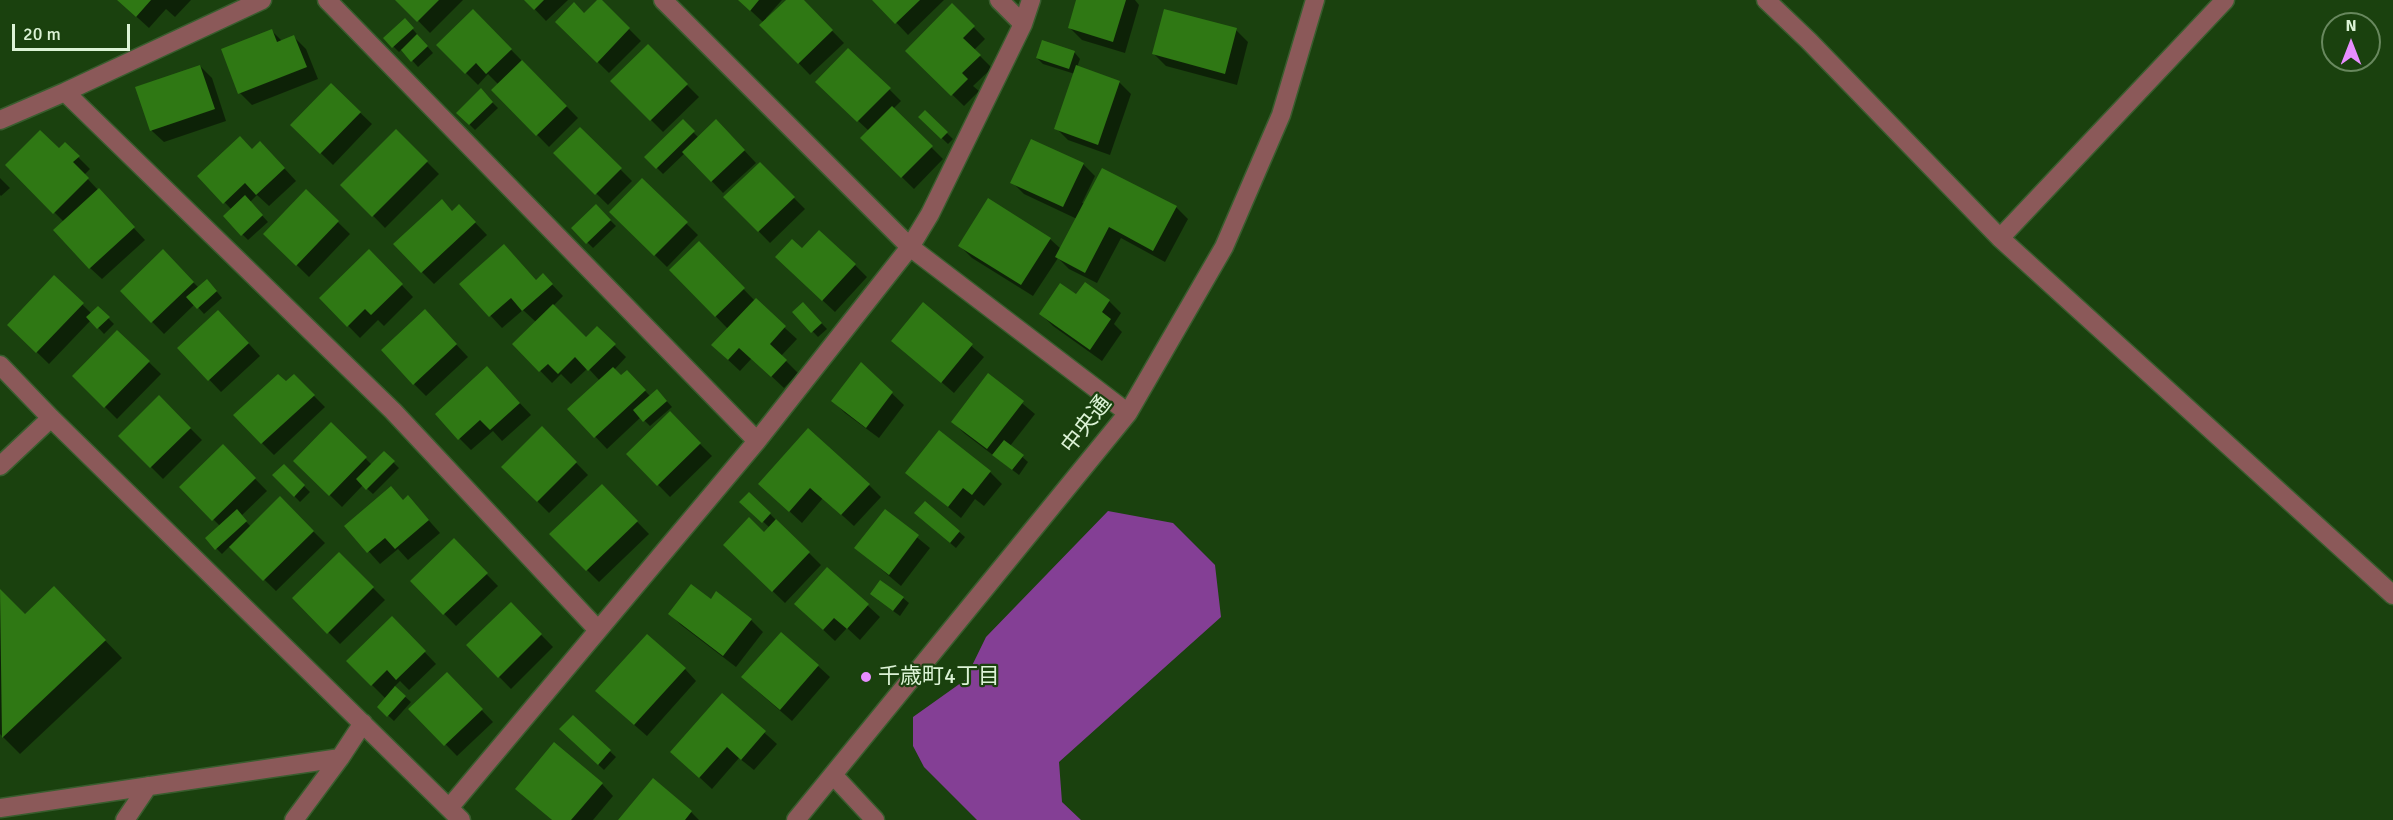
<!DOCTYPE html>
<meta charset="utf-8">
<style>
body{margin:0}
#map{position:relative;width:2393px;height:820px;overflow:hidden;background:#1a410e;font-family:Signika,sans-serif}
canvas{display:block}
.north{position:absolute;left:2321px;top:12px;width:60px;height:60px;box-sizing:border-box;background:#1a410e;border:2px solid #68885e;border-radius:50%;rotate:0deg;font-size:16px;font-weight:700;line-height:24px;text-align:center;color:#dcf3d6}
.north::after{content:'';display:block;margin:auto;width:21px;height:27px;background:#e88eff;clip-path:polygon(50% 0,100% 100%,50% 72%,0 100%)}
.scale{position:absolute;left:12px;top:24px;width:118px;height:27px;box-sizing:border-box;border:3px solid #dcf3d6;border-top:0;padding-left:8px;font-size:18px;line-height:21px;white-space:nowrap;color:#dcf3d6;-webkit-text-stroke:4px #1a410e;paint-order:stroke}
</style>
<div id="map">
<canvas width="2393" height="820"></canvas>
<div class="north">N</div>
<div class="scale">20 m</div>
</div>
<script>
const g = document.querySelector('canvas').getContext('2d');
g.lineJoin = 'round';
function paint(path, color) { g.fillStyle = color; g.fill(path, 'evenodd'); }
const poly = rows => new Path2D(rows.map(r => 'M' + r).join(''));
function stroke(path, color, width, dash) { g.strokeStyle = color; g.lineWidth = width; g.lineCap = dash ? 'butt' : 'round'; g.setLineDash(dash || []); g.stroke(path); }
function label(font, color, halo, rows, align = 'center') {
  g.font = font + ' Signika,"Noto Sans JP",sans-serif'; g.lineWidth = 4.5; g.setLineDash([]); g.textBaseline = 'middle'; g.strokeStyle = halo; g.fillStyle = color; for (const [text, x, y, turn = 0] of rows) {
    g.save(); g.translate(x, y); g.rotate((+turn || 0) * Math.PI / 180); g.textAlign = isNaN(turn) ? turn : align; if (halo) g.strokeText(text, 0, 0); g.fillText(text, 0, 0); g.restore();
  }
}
paint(poly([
 [1108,511,1173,523,1215,565,1221,617,1059,762,1062,802,1081,820,977,820,924,767,913,746,913,717,965,680,986,637]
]), '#843f95');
paint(poly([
 [118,0,191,0,175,17,166,9,149,28],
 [398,0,463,0,430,33],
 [526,0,568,0,546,21],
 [600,0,641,41,609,73,557,22,585,15],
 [739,0,782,0,766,18,768,19,788,0,802,0,844,43,810,75,762,25,764,23],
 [875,0,944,0,908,35],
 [1078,0,1135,0,1139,5,1125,53,1082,40,1070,28],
 [952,5,985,39,974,50,992,68,973,86,979,91,964,106,907,51],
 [473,11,578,118,549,147,493,90,499,85,488,74,478,85,438,45],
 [405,20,433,53,418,67,402,49,399,52,385,38],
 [1236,30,1248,42,1237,85,1166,66,1154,54],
 [272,31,282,41,294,37,306,49,318,79,252,105,240,93],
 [1043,42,1075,53,1080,59,1077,67,1119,82,1131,94,1110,155,1068,140,1056,128,1075,74,1043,64,1037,58],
 [648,46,699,97,663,132,612,81],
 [200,66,212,78,226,121,164,142,152,131,137,88],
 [331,85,372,124,333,165,292,125],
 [889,89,901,101,893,109,943,159,914,189,862,138,869,131,829,94],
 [481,91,498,108,475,130,458,113],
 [925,112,953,139,948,144,920,117],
 [683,122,699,138,728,133,756,163,723,193,685,153,663,174,646,157],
 [580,129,632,181,608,205,555,153],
 [396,131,439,174,385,228,343,185],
 [65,144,90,169,84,175,145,240,102,279,90,268,64,222,7,165,59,151],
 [252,151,272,155,296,181,269,206,257,195,250,202,268,222,248,240,225,217,232,210,199,176],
 [760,164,805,209,770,243,725,197],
 [1083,164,1095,176,1082,203,1176,207,1188,219,1165,262,1121,238,1097,283,1069,269,1058,258,1033,296,972,258,960,246,1050,239,1061,249,1077,219,1024,194,1012,182],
 [0,178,10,188,1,196,0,195],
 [642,180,698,235,667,267,611,212],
 [306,191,350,234,309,277,265,234],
 [459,206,487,235,434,284,422,272,452,212],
 [596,206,616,226,593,248,573,228],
 [699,243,755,301,797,339,781,356,798,373,784,388,752,358,740,371,725,357,728,329,671,270],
 [802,250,855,265,867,277,835,312,789,269],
 [163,252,199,288,213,287,222,298,204,314,195,304,164,334,122,291],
 [381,263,413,297,384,326,378,320,360,338,321,298],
 [543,275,563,296,553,306,586,339,597,328,626,357,614,370,621,377,627,372,650,396,662,396,672,407,650,426,641,417,607,449,569,409,600,381,588,368,571,384,561,374,552,383,514,344,536,322,523,310,502,328,461,284,536,281],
 [54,277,92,314,98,308,114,324,104,334,91,320,49,364,9,325],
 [1085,285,1109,301,1121,313,1114,324,1122,332,1102,361,1053,326,1041,314,1077,296],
 [803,304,827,329,818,337,794,312],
 [923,304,984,357,954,393,893,340],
 [230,323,260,356,221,392,179,348],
 [436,323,468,357,426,396,414,384],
 [118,332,161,374,117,419,74,376],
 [861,364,904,405,879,438,845,413,833,401],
 [988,375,1035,414,1010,446,1028,462,1019,475,964,433,953,422],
 [294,376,325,407,274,455,262,443,286,383],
 [498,380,531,415,502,441,493,431,471,450,459,438],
 [159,397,202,440,163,479,120,436],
 [669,413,712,456,670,497,628,454],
 [331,424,372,465,384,453,399,468,373,494,363,485,342,507,295,461],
 [542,428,588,475,549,513,503,467],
 [223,446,267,491,241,516,251,527,280,498,325,543,276,591,230,546,222,554,207,539,220,526,181,487],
 [284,466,310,492,300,502,274,475],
 [907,472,990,472,1002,484,984,506,975,499,961,518],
 [760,484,869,485,881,497,854,526,823,498,802,523],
 [602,486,649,534,599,582,551,534],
 [408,497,440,533,408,560,398,549,380,564,346,526,404,501],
 [742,502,770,514,821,565,785,603,737,557,770,528],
 [925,503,965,537,956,548,922,519],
 [885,511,930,548,901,586,856,548],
 [454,541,498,586,456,626,412,581],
 [339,554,385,600,340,644,294,598],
 [828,569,880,617,860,640,847,628,835,641,796,604],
 [0,591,25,616,71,605,122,658,20,754,0,734],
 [903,598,909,603,900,616,878,600],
 [511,604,553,647,511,689,468,645],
 [670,614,751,620,763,632,736,667,681,625],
 [392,618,436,664,409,690,400,681,394,687,411,702,394,721,379,707,386,699,348,661],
 [818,666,830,677,792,721,755,689],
 [685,669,696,681,647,736,609,703],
 [447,674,493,722,457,756,411,709],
 [722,695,777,744,754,770,739,758,712,789,672,752],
 [573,717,616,757,604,770,561,729],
 [654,780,691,812,699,820,620,820],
 [602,784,613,796,593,820,552,820,517,789]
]), '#0007');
paint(poly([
 [117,0,151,0,136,17],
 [395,0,439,0,417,22],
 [524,0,544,0,534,10],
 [597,0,602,0,630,28,597,63,555,22,574,2,584,13],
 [738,0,759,0,750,11],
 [786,0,804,0,833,30,798,64,759,25],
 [872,0,920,0,895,24],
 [1076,0,1126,0,1113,42,1068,28],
 [952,3,975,26,963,38,981,55,962,73,968,79,951,96,905,51],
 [473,9,512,49,486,74,476,63,465,74,436,45],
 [1164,9,1237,28,1225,74,1152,54],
 [405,18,414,28,392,48,383,38],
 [272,29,277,42,294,35,307,67,238,94,221,49],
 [417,34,428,46,411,62,401,50],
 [1042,40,1075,51,1069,69,1036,58],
 [648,44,688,84,650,121,610,81],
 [848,48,891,88,857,122,815,82],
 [522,60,567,106,536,136,491,90],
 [200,65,215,109,150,131,135,87],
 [1076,65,1120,81,1098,145,1054,129],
 [331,83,361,112,320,154,290,125],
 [481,88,493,102,469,125,456,113],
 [892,106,933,146,901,178,860,138],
 [925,110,948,132,941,139,918,117],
 [683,119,695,131,656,169,644,157],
 [716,119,745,150,711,182,682,152],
 [580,127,622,168,595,195,553,153],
 [396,129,428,161,372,217,340,185],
 [40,130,59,148,65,142,80,156,73,162,89,178,53,214,5,165],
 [240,136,252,149,260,141,285,168,256,195,245,183,223,204,197,176],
 [1031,139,1084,163,1063,207,1010,183],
 [760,162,795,197,758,232,723,197],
 [1102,168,1177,206,1153,251,1109,227,1085,273,1055,257],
 [642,178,688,222,654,256,609,212],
 [99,188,135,227,89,269,53,230],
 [306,189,339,221,296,266,263,234],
 [245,195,263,215,241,236,223,216],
 [988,198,1051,238,1021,285,958,246],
 [442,199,452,211,459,204,476,222,421,273,393,244],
 [596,204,611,220,586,244,571,228],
 [819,230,856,264,822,301,775,257,792,239,802,248],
 [699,241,745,288,715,317,669,270],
 [504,244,536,280,543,273,553,284,522,311,511,298,489,317,459,284],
 [163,249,194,282,151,323,120,291],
 [369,249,403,284,371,315,365,309,347,327,319,298],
 [54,275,84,303,36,353,7,325],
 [207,279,217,291,197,309,186,297],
 [1085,282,1110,300,1102,312,1111,319,1090,350,1039,314,1060,283,1076,294],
 [756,298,786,326,770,344,787,360,771,377,739,348,728,360,711,345],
 [803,302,822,323,811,333,792,312],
 [923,302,973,344,941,383,891,341],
 [553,304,586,337,597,326,616,344,588,371,575,357,558,374,548,364,539,372,512,344],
 [98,306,110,317,97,329,86,317],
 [425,309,457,344,413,385,381,350],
 [218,310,249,343,208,381,177,348],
 [117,330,150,361,104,408,72,376],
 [861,362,893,392,866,428,831,401],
 [487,366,520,403,490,430,480,420,458,440,435,414],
 [613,367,621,375,627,370,646,390,594,438,567,409],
 [988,373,1024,401,987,449,951,422],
 [278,374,286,381,294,374,315,395,261,444,233,415],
 [657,389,667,401,643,422,633,410],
 [159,395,191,428,150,468,118,436],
 [670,411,701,443,657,486,626,454],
 [331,422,367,457,329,496,293,461],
 [542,426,577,462,537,502,501,467],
 [808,428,870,484,841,515,810,488,789,512,758,484],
 [939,430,991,471,972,495,963,488,948,507,905,473],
 [1004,440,1024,455,1012,470,992,455],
 [223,444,256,478,212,521,179,487],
 [384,451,395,461,366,490,356,479],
 [284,464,305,485,294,497,272,475],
 [602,484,638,521,586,571,549,534],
 [391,486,403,500,408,495,429,520,395,549,385,538,367,553,344,526],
 [749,492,771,513,762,523,739,502],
 [280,496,314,531,263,581,229,547],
 [925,501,960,531,950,543,914,513],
 [237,509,247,521,215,550,205,538],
 [885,509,919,535,889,575,854,548],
 [749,517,764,532,776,519,810,552,772,592,723,545],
 [454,538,488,573,443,615,410,581],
 [339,552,374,587,327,634,292,598],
 [827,567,869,604,847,629,834,618,823,630,794,604],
 [880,580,904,597,893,611,870,594],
 [691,584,711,599,716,591,752,619,723,656,668,614],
 [54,586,106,640,2,738,0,589,25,614],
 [511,602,542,634,498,678,466,645],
 [392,616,426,651,396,680,387,670,371,686,346,661],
 [781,632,819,665,780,710,741,677],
 [647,634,686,668,634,725,595,691],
 [447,672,483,709,444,746,408,709],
 [395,686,406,696,387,717,377,707],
 [722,693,766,731,741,760,727,747,699,778,670,752],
 [573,715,611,750,598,765,559,729],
 [554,742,603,783,571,820,552,820,515,789],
 [653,778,692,811,685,820,618,820]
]), '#2f7814');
const minor = poly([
 [327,0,757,441],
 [663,0,910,247,1128,413],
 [999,0,1023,24],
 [1766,0,1809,41,2000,238,2393,595],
 [65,92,393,411,598,630],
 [0,120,65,92,262,0],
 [2000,238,2225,0],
 [0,365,51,418,461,820],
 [0,466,51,418],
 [834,776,875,820],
 [0,808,340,758,363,723],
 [449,808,757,441,910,247,930,214,1023,24,1031,0],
 [125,820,148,786],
 [294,820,340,758],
 [796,820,1128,413,1224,247,1281,115,1315,0]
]);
stroke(minor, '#395d2e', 21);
stroke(minor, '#8b5959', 18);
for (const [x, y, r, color] of [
 [866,677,6,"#e88eff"]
]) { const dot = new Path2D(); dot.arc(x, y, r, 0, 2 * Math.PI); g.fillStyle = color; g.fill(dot); stroke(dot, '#1a410e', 2); }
label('22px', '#dcf3d6', '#1a410e', [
 ["中央通",1087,425,-52]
]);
label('22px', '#dcf3d6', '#1a410e', [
 ["千歳町4丁目",878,677]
], 'left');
</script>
